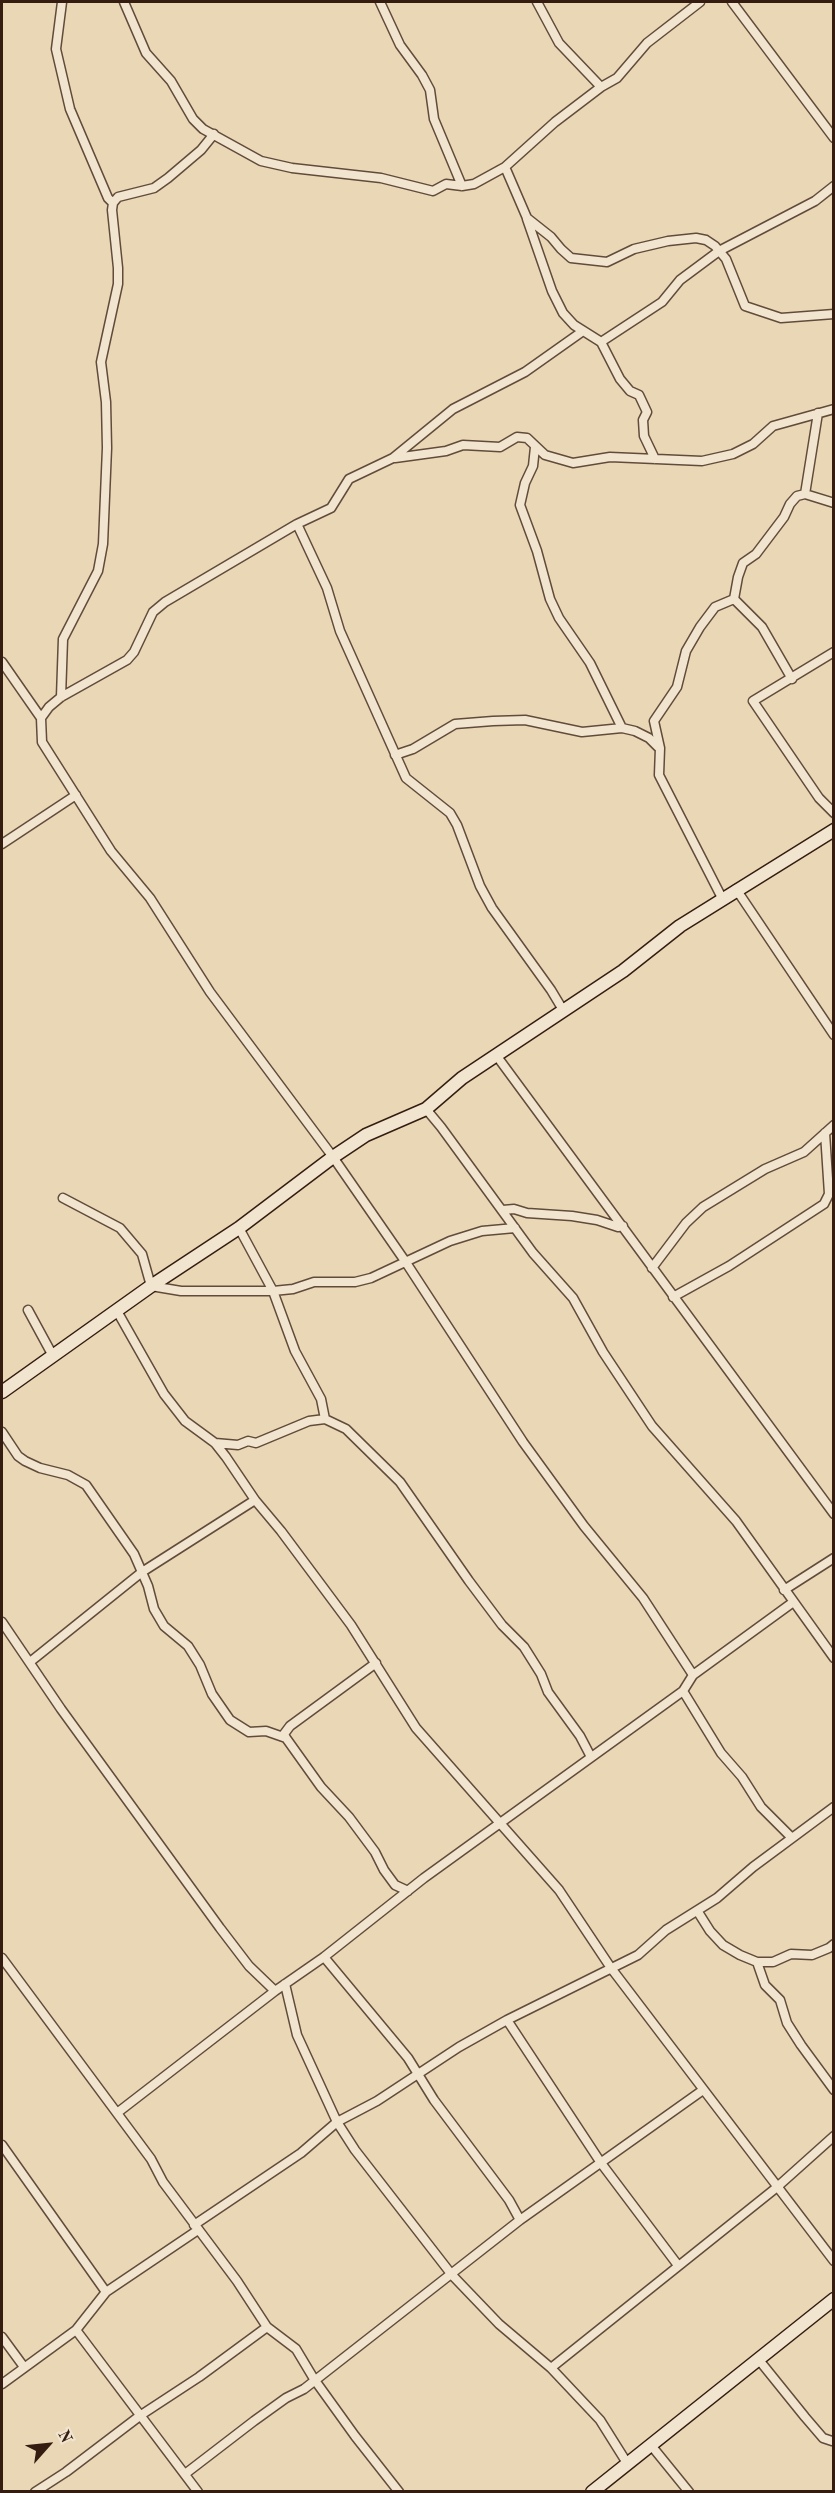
<!DOCTYPE html>
<style>
body{margin:0}
#map{position:relative;width:835px;height:2493px;overflow:hidden;background:#e9d7b6;font-family:"Old Standard TT",serif}
canvas{display:block}
.frame{position:absolute;inset:0;border:3px solid #351c10;pointer-events:none}
.north{position:absolute;left:18px;top:2415px;width:60px;height:60px;-webkit-text-stroke:4px #f1e5d0;paint-order:stroke;rotate:63deg;font-size:16px;font-weight:700;line-height:24px;text-align:center;color:#351c10}
.north::after{content:'';display:block;margin:auto;width:21px;height:27px;background:#351c10;clip-path:polygon(50% 0,100% 100%,50% 72%,0 100%)}
</style>
<div id="map">
<canvas width="835" height="2493"></canvas>
<div class="frame"></div>
<div class="north">N</div>
</div>
<script>
const g = document.querySelector('canvas').getContext('2d');
g.lineJoin = 'round';
const poly = rows => new Path2D(rows.map(r => 'M' + r).join(''));
function stroke(path, color, width, dash) { g.strokeStyle = color; g.lineWidth = width; g.lineCap = dash ? 'butt' : 'round'; g.setLineDash(dash || []); g.stroke(path); }
const street = poly([
 [62,2,56,49,70,109,108,198,113,203],
 [124,2,146,53,171,81,193,119,203,129,261,161,292,168,381,178,433,191,446,184,462,186,474,184,505,167,555,122,601,87,617,78,647,43,700,2],
 [380,2,400,45,422,75,430,90,434,119,462,186],
 [537,2,559,43,601,87],
 [732,2,834,138],
 [505,167,527,218,551,237,561,249,571,258,607,262,634,249,668,241,696,238,706,240,715,246,726,259,745,306,781,318,834,314],
 [527,219,552,291,563,313,574,325,601,342,620,379,630,391,639,395,647,412,643,420,644,436,655,459],
 [583,331,525,372,453,409,393,458,349,479,331,508,297,524,165,602,153,612,134,652,127,660,61,697,49,707,41,718,42,742,111,851,150,898,210,992,333,1157,405,1261,523,1442,584,1526,643,1598,693,1675],
 [601,342,662,302,680,280,719,251,815,201,834,186],
 [535,447,533,466,525,483,520,505,537,551,550,599,559,618,590,663,622,728],
 [395,458,446,451,463,445,500,447,517,437,527,438,545,455,573,463,610,457,702,461,733,454,753,444,773,426,834,409],
 [805,494,818,413],
 [297,524,327,588,340,631,406,778,450,813,457,825,480,886,492,908,551,990,563,1010],
 [734,599,738,577,743,563,756,554,784,517,790,504,797,496,805,494,834,503],
 [734,599,762,627,792,679],
 [834,652,753,701,819,798,834,813],
 [2,662,41,718],
 [61,697,63,639,98,571,103,544,107,448,106,402,101,362,118,284,118,268,112,210,113,203,118,197,154,188,168,178,201,150,214,134],
 [395,755,413,749,455,724,493,721,525,720,582,732,622,728,635,731,649,738,658,747],
 [2,844,76,795],
 [736,889,834,1035],
 [722,898,659,775,660,748,654,721,677,687,686,651,700,627,715,607,734,599],
 [496,1055,834,1514],
 [426,1109,441,1127,533,1253,573,1298,603,1352,652,1426,736,1521,834,1658],
 [63,1198,120,1228,142,1254,151,1286,181,1291,273,1291,293,1289,314,1282,355,1282,371,1278,450,1241,482,1231,515,1228],
 [503,1210,514,1209,527,1213,572,1216,597,1220,618,1227,623,1226],
 [239,1228,273,1291,295,1351,321,1399,325,1419],
 [652,1268,686,1223,703,1207,765,1169,804,1152,834,1125],
 [673,1297,729,1266,824,1204,829,1194,825,1133],
 [28,1310,53,1356],
 [117,1311,164,1394,185,1421,215,1443,226,1457,255,1500,281,1531,351,1625,416,1728,559,1890,611,1968,834,2261],
 [2,1432,18,1456,25,1461,40,1468,68,1475,86,1485,134,1554,148,1586,154,1609,164,1626,188,1646,200,1665,212,1694,230,1720,249,1732,266,1731,286,1738,321,1787,349,1817,375,1852,384,1870,395,1885,408,1891],
 [215,1443,238,1445,248,1441,256,1443,309,1421,325,1419,346,1429,400,1482,469,1581,502,1625,524,1647,541,1674,548,1692,580,1736,591,1757],
 [784,1590,834,1558],
 [2,1622,61,1709,220,1928,249,1966,275,1991],
 [30,1662,142,1572,255,1500],
 [683,1691,721,1753,742,1777,761,1807,792,1838],
 [286,1738,284,1734,290,1726,376,1663],
 [698,1912,710,1931,723,1945,740,1955,757,1962,773,1962,791,1954,812,1955,829,1948,834,1944],
 [324,1957,408,2058,434,2100,509,2200,520,2220],
 [2,1958,151,2159,163,2182,237,2281,267,2327,296,2349,314,2379,355,2436,399,2492],
 [757,1962,765,1985,780,2000,787,2023,801,2045,834,2090],
 [285,1984,297,2035,337,2122,355,2150,452,2275,499,2324,551,2368,600,2420,627,2463],
 [507,2020,601,2163,677,2264],
 [117,2113,275,1991,324,1957,424,1878,683,1691,693,1675,792,1603],
 [2,2145,106,2292],
 [194,2225,301,2153,337,2122,377,2101,459,2047,507,2020,638,1955,666,1930,717,1898,753,1867,834,1807],
 [76,2330,198,2492],
 [2,2337,24,2367],
 [759,2360,805,2417,823,2438,832,2441],
 [551,2368,776,2188,834,2136],
 [2,2384,76,2330,106,2292,198,2230],
 [650,2444,689,2492],
 [185,2474,254,2421,286,2398,304,2389,520,2220,703,2090],
 [35,2492,66,2472,141,2415,199,2377,267,2327]
]);
const secondary = poly([
 [2,1392,151,1286,239,1228,333,1157,366,1135,426,1109,462,1078,623,971,680,926,834,830],
 [592,2492,834,2299]
]);
stroke(street, '#624b3a', 11);
stroke(secondary, '#351c10', 15);
stroke(street, '#f1e5d0', 8);
stroke(secondary, '#f1e5d0', 12);
</script>
